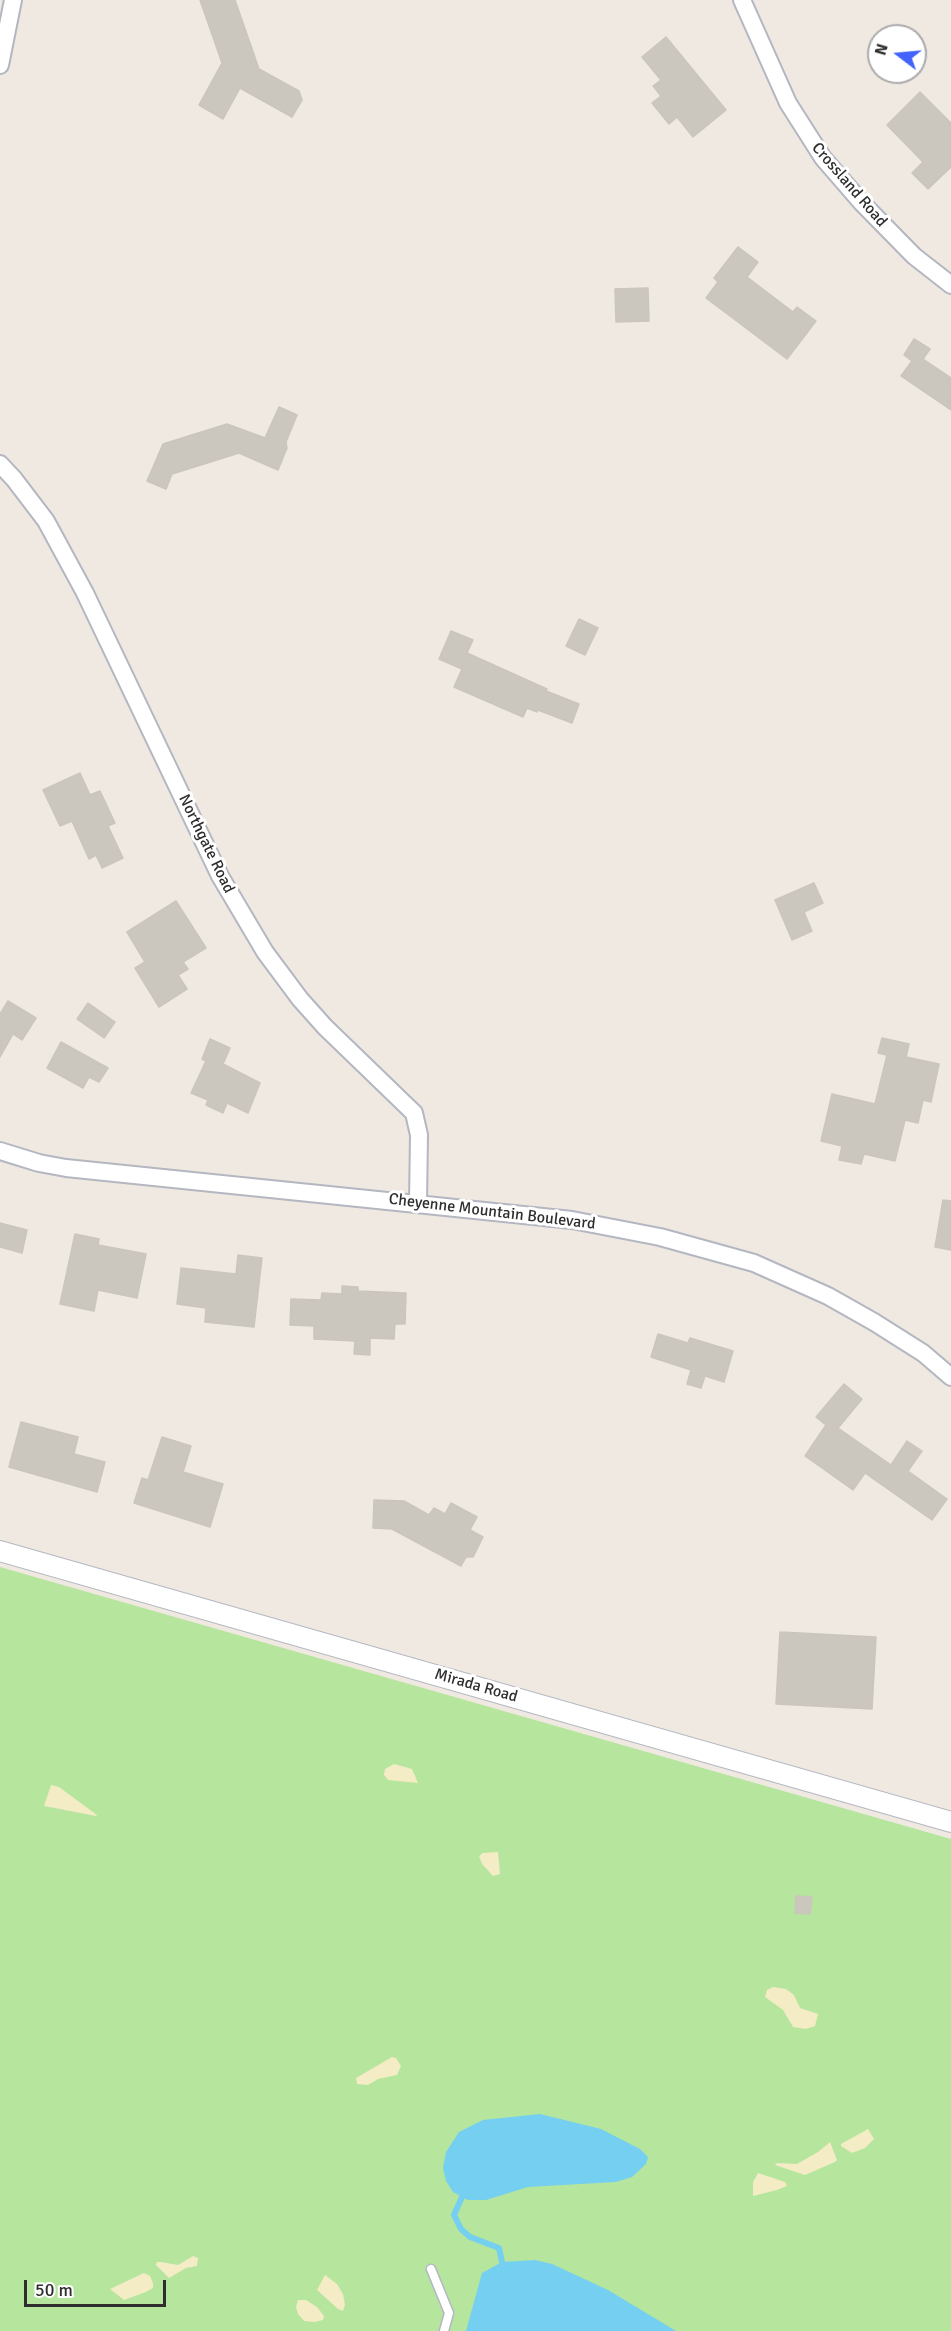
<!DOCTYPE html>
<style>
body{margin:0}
#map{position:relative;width:951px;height:2331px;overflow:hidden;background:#efe9e1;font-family:Signika,sans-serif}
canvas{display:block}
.north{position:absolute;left:867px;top:24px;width:60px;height:60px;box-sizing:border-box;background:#fff;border:2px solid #ababab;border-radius:50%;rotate:286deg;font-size:16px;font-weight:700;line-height:24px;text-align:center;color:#2e2e2e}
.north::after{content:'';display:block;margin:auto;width:21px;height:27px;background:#4264fb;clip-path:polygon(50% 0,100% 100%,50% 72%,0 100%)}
.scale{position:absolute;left:24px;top:2280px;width:142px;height:27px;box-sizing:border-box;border:3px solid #2e2e2e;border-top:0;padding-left:8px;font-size:18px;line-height:21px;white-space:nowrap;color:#2e2e2e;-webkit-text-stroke:4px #fff;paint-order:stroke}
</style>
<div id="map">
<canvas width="951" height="2331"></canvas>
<div class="north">N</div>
<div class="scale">50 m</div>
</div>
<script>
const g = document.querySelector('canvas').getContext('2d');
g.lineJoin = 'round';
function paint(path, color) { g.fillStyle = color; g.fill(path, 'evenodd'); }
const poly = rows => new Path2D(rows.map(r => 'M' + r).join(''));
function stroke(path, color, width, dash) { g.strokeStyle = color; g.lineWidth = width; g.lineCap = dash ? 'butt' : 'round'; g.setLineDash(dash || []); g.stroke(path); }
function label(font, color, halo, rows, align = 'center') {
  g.font = font + ' Signika,sans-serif'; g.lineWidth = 6; g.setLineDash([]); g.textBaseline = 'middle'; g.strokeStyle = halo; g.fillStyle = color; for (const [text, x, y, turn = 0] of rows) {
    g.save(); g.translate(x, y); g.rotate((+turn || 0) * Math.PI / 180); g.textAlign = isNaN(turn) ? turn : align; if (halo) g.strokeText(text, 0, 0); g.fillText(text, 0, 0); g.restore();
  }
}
paint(poly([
 [0,1567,951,1839,951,2331,0,2331]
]), '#b6e59e');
paint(poly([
 [394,1764,412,1769,418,1783,388,1780,384,1775,385,1769],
 [51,1785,59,1787,97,1815,96,1816,44,1806],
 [498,1852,500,1874,493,1876,482,1864,479,1856,483,1853],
 [773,1987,786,1989,794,1995,800,2008,818,2014,815,2026,806,2029,793,2027,783,2010,765,1997,767,1990],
 [392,2057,396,2058,401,2066,397,2075,378,2079,368,2085,357,2084,356,2078],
 [868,2129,874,2139,865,2148,852,2153,841,2146,841,2144],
 [830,2142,837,2160,835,2162,805,2175,775,2165,777,2163,797,2164,818,2152],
 [758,2173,785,2182,787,2186,777,2190,753,2196,753,2182],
 [193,2256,198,2258,197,2266,186,2268,169,2278,156,2265,157,2262,161,2262,178,2265],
 [144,2273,150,2276,153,2283,153,2288,146,2292,124,2300,110,2289],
 [325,2275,337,2284,343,2294,345,2305,343,2311,338,2309,317,2290],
 [298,2300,306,2300,317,2307,324,2316,323,2320,314,2322,304,2321,298,2314,296,2307]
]), '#f3ecc5');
paint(poly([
 [540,2114,601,2129,640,2149,648,2157,646,2164,632,2177,616,2182,528,2187,486,2200,468,2200,453,2192,446,2181,443,2168,446,2152,459,2132,483,2120],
 [535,2260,552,2264,608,2290,676,2331,466,2331,482,2273,502,2262]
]), '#75cff0');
stroke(poly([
 [462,2197,454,2215,461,2229,470,2237,499,2248,502,2262]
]), '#75cff0', 6);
const building = poly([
 [200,0,235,0,259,69,299,91,302,100,292,117,240,88,223,119,199,105,222,63,200,0],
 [666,37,726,110,693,137,677,117,669,124,652,103,661,96,653,86,661,80,642,57,666,37],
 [920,92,951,123,951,167,928,189,912,173,923,162,887,125,920,92],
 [738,247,758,262,747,277,793,312,797,307,816,321,787,359,706,298,718,282,714,278,738,247],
 [648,288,649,321,616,322,615,289,648,288],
 [914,339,930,349,923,359,951,378,951,410,901,376,912,361,904,355,914,339],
 [279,407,297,415,286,442,287,448,278,470,239,453,172,474,166,489,147,481,163,444,227,424,265,438,279,407],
 [579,619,598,628,585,655,566,646,579,619],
 [451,631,473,640,467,653,547,689,546,691,579,704,572,723,538,710,537,712,527,708,523,717,454,687,462,669,439,659,451,631],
 [80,773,90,795,100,791,115,823,108,826,123,858,102,868,96,855,89,859,72,821,60,826,43,790,80,773],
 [814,883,823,903,804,912,812,931,792,940,775,900,814,883],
 [176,901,206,948,183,962,188,969,178,975,187,989,159,1007,135,968,145,962,127,932,176,901],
 [8,1001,36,1018,22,1040,13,1034,0,1057,0,1014,8,1001],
 [88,1003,115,1022,104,1038,77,1019,88,1003],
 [882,1038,909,1044,906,1057,939,1064,931,1102,923,1100,918,1123,905,1120,895,1161,864,1154,861,1164,839,1160,842,1146,821,1141,832,1094,875,1104,887,1055,878,1053,882,1038],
 [210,1039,230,1048,223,1064,260,1083,248,1113,227,1103,223,1113,206,1105,208,1100,191,1093,206,1061,202,1059,210,1039],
 [61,1042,108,1068,99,1082,89,1077,83,1088,47,1068,61,1042],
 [943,1200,951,1201,951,1250,935,1247,943,1200],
 [0,1223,27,1230,22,1253,0,1247,0,1223],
 [75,1234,99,1239,98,1245,146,1254,137,1298,98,1290,94,1311,60,1304,75,1234],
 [238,1255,262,1258,254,1327,205,1322,206,1308,177,1304,181,1268,236,1274,238,1255],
 [342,1286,358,1287,358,1291,406,1293,405,1324,395,1324,394,1339,370,1338,370,1355,354,1354,355,1341,314,1339,314,1326,290,1325,291,1299,321,1300,322,1293,342,1294,342,1286],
 [658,1334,688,1343,690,1338,733,1351,724,1382,705,1376,701,1388,687,1384,691,1370,651,1357,658,1334],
 [844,1384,862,1399,838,1428,891,1465,907,1441,922,1451,908,1471,947,1499,932,1520,865,1473,853,1490,805,1456,826,1425,816,1417,844,1384],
 [21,1422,78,1437,74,1454,105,1462,97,1492,9,1467,21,1422],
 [162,1437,191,1446,183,1472,223,1484,210,1527,134,1503,142,1478,148,1480,162,1437],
 [374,1500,404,1501,429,1515,434,1508,445,1514,451,1503,477,1517,470,1530,483,1537,473,1557,466,1557,461,1566,392,1529,373,1528,374,1500],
 [780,1632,876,1637,872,1709,776,1704,780,1632],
 [796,1896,812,1897,810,1914,795,1913,796,1896]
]);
paint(building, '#cbc7bf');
stroke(building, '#cbc5ba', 1.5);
const service = poly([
 [431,2269,449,2313,444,2331]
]);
const minor = poly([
 [742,0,788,103,823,158,862,203,914,256,951,285],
 [0,65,13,0],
 [0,464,14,479,46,521,85,593,220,876,265,952,300,999,325,1027,414,1113,419,1135,418,1203],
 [0,1151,39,1163,66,1168,572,1220,660,1237,754,1263,828,1296,874,1322,923,1353,951,1377]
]);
const tertiary = poly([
 [0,1551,951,1822]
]);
stroke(service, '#b4b7c1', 11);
stroke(minor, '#b4b7c1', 20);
stroke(tertiary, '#b4b7c1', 22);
stroke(service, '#fff', 8);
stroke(minor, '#fff', 16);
stroke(tertiary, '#fff', 20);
label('16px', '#2e2e2e', '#fff', [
 ["Crossland Road",849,185,49],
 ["Northgate Road",206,844,64],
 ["Cheyenne Mountain Boulevard",492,1212,7],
 ["Mirada Road",476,1686,16]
]);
</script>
